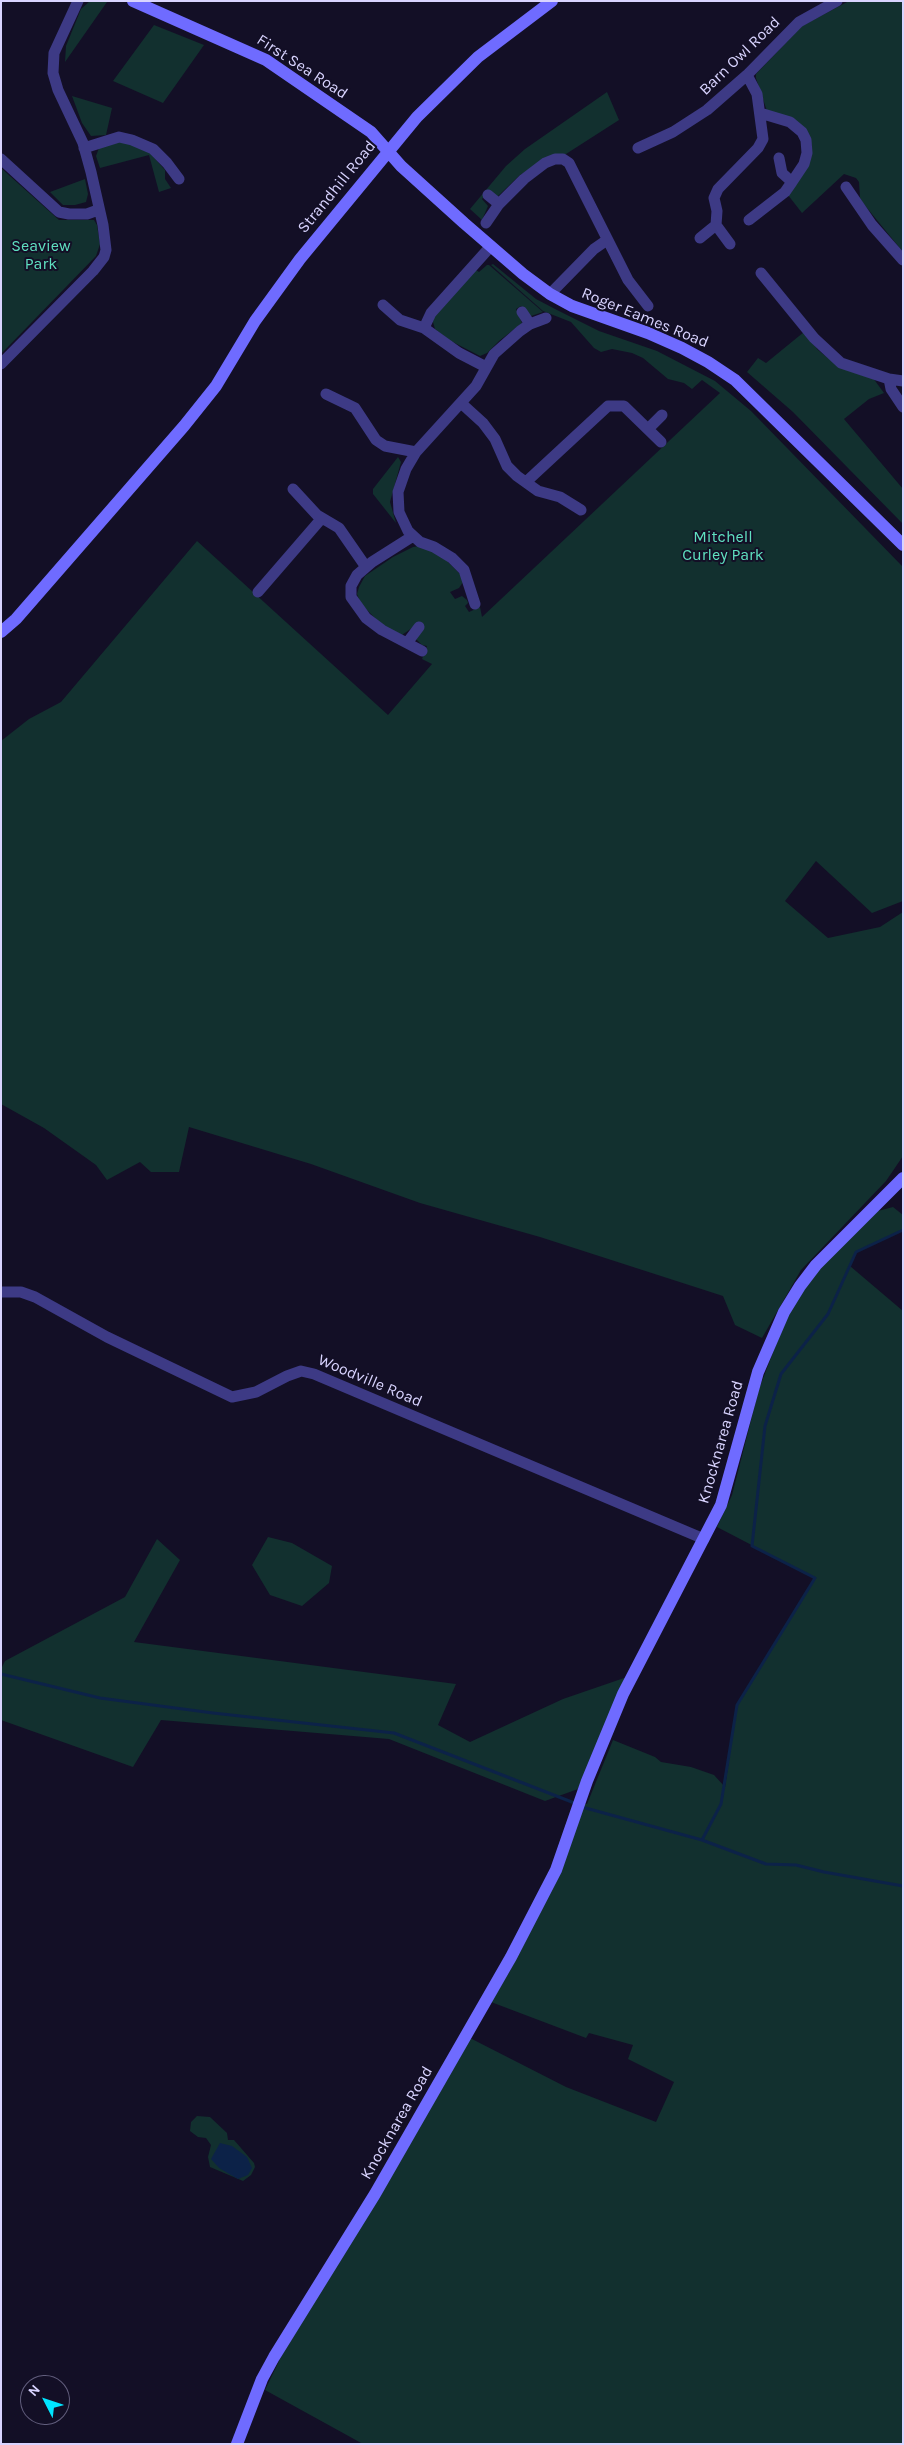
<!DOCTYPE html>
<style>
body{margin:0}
#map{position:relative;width:904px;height:2445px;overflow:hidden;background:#130f26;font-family:Karla,sans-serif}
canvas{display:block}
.frame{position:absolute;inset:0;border:2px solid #d9d4ff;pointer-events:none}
.north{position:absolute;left:20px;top:2375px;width:50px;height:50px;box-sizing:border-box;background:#130f26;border:1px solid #625e7d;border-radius:50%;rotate:311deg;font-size:14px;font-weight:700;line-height:20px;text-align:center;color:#d9d4ff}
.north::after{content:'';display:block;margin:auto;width:18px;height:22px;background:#00e5ff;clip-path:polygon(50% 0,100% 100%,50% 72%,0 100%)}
</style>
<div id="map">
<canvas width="904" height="2445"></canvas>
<div class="frame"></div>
<div class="north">N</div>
</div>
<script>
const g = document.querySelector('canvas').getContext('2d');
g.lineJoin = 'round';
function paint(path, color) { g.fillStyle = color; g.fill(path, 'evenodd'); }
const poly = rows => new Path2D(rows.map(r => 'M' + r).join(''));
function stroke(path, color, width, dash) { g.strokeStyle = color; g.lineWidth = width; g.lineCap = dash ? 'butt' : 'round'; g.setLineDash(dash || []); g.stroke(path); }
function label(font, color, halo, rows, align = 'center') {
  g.font = font + ' Karla,sans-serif'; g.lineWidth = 4; g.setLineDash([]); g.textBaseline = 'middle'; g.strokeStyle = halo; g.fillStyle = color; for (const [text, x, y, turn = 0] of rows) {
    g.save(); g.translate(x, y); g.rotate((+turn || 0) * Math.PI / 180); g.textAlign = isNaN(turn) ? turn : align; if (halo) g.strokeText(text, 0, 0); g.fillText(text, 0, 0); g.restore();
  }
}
paint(poly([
 [90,1,107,2,65,62,66,46,81,9],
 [849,1,903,1,903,252,863,203,860,198,859,182,856,178,844,174,802,213,788,195,812,145,767,111,756,78,756,74,802,26],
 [154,25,204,45,163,103,113,81],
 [607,92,619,120,566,154,556,154,520,175,497,197,487,193,482,199,488,206,482,220,470,209,506,166,525,149],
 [72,96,112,108,106,135,91,136,82,123],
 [119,142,131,144,149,152,165,170,165,179,171,188,159,192,149,155,100,168,96,156,99,148],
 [1,168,59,220,94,220,97,225,100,244,96,256,1,354],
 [85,179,88,194,86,202,75,205,63,205,50,192],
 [493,264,536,299,557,310,599,331,657,351,715,381,751,411,903,567,903,901,872,913,816,861,785,901,828,938,880,927,903,912,903,1156,886,1181,801,1270,762,1338,735,1325,723,1296,540,1237,420,1203,311,1164,189,1127,179,1172,151,1172,140,1162,107,1180,96,1165,44,1128,1,1104,1,741,29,719,61,702,197,541,388,715,432,664,422,659,427,646,422,645,416,639,416,625,402,635,382,625,361,604,357,594,359,587,365,576,393,557,413,547,420,546,442,556,465,579,459,588,450,592,455,599,462,596,467,600,468,603,465,606,469,612,480,607,482,617,720,393,702,380,692,389,684,383,668,379,643,358,632,353,612,349,601,352,594,348,571,322,543,311,491,265],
 [487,265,489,265,543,312,531,316,521,306,516,309,522,323,499,341,487,353,480,356,449,340,435,329,433,322,434,316,476,270,479,272],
 [804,332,818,350,839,367,873,378,884,393,869,399,844,419,903,489,903,524,793,412,747,372,758,358,766,363],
 [398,457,401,462,390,502,396,523,373,494,373,489],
 [893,1207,903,1215,903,1230,856,1252,850,1266,903,1311,903,2444,363,2444,265,2390,281,2357,470,2038,566,2087,656,2122,674,2082,628,2059,633,2045,589,2033,586,2038,491,2002,510,1971,540,1911,584,1804,587,1804,613,1740,655,1757,661,1762,691,1767,714,1775,725,1787,737,1705,815,1578,717,1527,732,1495,759,1389,784,1324,795,1302,820,1267,878,1211],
 [268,1537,292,1543,332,1566,329,1583,302,1606,270,1595,252,1565],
 [157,1539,180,1560,134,1642,456,1684,438,1725,470,1742,563,1699,627,1677,578,1789,545,1801,389,1739,161,1720,133,1767,1,1720,1,1669,5,1661,125,1597],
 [197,2116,210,2117,227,2133,228,2140,234,2140,254,2163,255,2167,251,2175,243,2181,210,2167,208,2157,211,2145,206,2138,198,2137,190,2131,191,2122]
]), '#12302f');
paint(poly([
 [220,2143,232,2146,247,2157,252,2168,248,2175,238,2179,219,2168,211,2159]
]), '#0c2248');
stroke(poly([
 [1,1674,100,1698,213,1713,394,1733,577,1804],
 [582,1807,702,1840,766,1864,796,1865,824,1872,903,1886],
 [702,1840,721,1804,737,1705,815,1578,752,1546,765,1426,781,1374,828,1314,856,1252,903,1230]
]), '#0c2248', 3);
stroke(poly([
 [760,113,790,122,802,132,806,140,807,153,804,164,792,182,782,173,779,158],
 [84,148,119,137,132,140,153,149,167,163,179,179],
 [638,148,673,132,707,110,747,75,799,22,837,1],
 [1,159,59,212,69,214,87,214,98,210],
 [846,187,872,225,903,260],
 [488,195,499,204],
 [749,220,785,192,792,182],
 [486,223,499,204,524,179,545,163,555,159,563,159,569,163,576,177,628,280,648,306],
 [700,238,716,225],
 [730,244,716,225,717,211,714,198,718,189,758,148,763,139,757,94,747,75],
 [761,273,814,338,841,363,889,379,903,381],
 [550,294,594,249,607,240],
 [383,305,400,320,424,328,459,353,486,367],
 [522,312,530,324],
 [424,328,431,313,491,246],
 [1,364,93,271,104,257,106,250,103,225,91,172,83,143,58,90,53,73,54,53,78,1],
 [889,379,891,389,903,407],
 [326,394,355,408,376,440,385,446,416,452],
 [461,403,483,423,495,439,507,466,517,476,538,491,560,497,581,510],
 [648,429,662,415],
 [526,482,608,406,624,406,661,442],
 [293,489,317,515,339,528,366,567],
 [413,536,372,562,357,575,351,586,351,597,366,618,382,630,422,651],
 [258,592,322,518],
 [475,604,464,570,452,558,434,547,420,542,408,531,399,512,398,492,406,469,416,452,476,386,494,354,520,331,530,324,546,318],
 [407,643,419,627],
 [1,1292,21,1292,35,1297,107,1337,232,1397,256,1392,287,1376,301,1371,314,1374,704,1539]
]), '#3d3a85', 11);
stroke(poly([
 [133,1,266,60,371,132,401,166,464,223,523,274,550,294,572,306,648,333,682,348,708,362,735,380,903,545],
 [1,632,16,619,184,426,216,386,255,321,300,259,417,117,478,57,552,1],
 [237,2444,262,2379,274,2357,375,2194,511,1957,556,1870,587,1781,623,1694,721,1505,758,1372,784,1312,800,1286,816,1265,903,1178]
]), '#6f6bff', 12);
label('16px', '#d9d4ff', '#130f26', [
 ["Barn Owl Road",740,56,-44],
 ["First Sea Road",302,67,33],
 ["Strandhill Road",337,187,-51],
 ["Roger Eames Road",645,318,22],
 ["Woodville Road",370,1381,23],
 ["Knocknarea Road",721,1442,-74],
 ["Knocknarea Road",397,2123,-60]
]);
label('16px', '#5fe0c0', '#130f26', [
 ["Seaview",41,246],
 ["Park",41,264],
 ["Mitchell",723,537],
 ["Curley Park",723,555]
]);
</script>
